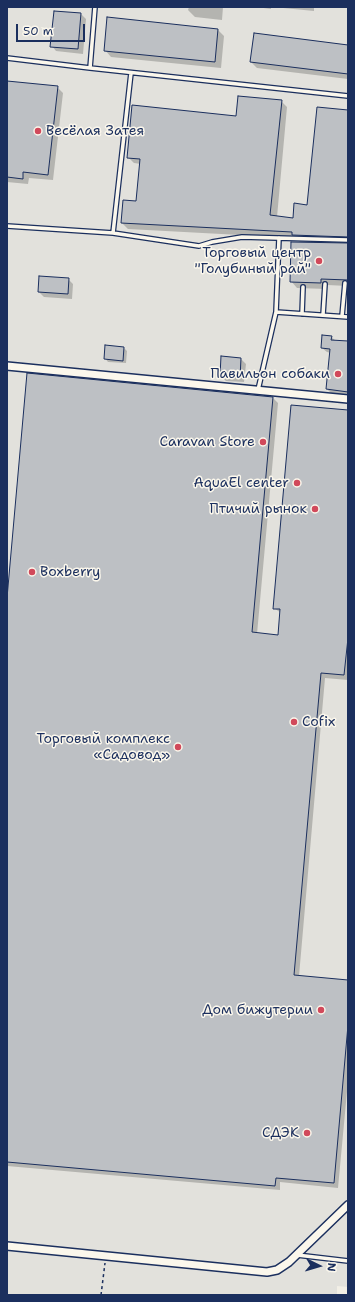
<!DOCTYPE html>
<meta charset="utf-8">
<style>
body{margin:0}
#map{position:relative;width:355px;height:1302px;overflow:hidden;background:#f2efe6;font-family:"Shantell Sans",sans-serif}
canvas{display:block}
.frame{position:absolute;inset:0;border:8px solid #1b2f5e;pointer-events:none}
.north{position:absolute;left:299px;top:1246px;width:40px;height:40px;-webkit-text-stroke:3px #fbf7ec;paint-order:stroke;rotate:95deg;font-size:11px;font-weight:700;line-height:16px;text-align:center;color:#1b2f5e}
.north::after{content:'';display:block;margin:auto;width:14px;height:18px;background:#1b2f5e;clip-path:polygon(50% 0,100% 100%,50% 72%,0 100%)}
.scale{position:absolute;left:16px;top:24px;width:69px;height:18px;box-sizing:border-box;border:2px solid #1b2f5e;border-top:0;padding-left:5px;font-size:12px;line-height:14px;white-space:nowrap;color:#1b2f5e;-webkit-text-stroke:3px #fbf7ec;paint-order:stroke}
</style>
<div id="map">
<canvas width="355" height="1302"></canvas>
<div class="frame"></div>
<div class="north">N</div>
<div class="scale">50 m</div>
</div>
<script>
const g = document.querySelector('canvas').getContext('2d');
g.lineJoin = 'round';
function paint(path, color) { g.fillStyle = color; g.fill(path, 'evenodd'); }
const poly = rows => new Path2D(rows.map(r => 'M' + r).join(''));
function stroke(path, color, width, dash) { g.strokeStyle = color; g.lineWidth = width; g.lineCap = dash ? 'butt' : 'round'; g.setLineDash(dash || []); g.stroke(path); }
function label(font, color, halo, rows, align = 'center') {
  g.font = font + ' "Shantell Sans",sans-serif'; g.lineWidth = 3; g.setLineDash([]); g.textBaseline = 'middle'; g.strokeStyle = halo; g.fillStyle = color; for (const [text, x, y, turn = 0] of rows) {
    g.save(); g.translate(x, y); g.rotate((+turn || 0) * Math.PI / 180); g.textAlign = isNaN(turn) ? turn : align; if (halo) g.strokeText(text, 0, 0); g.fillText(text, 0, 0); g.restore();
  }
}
paint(poly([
 [7,7,348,7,348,1287,337,1286,337,1295,7,1295]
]), '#e2e1dc');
paint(poly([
 [189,7,223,7,222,20,195,17,188,10],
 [256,7,271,7,271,9],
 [273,7,314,7,314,11],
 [81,14,86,19,83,54,56,51,52,46],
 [108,18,218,30,224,36,221,68,111,57,105,50],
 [348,46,348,79,257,68,251,62],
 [7,82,57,87,63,93,53,180,29,178,28,184,7,182],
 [281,101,287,107,277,217,294,219,308,206,348,111,348,286,327,285,327,289,297,288,291,281,301,243,296,238,128,229,122,223,137,202,141,164,134,163,128,157],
 [68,279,73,284,72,299,44,297,39,292],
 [331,337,336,341,348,342,348,395,332,394,327,389,331,353,327,352,322,348],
 [124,348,127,351,126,363,108,362,105,358],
 [241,359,246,364,244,382,226,381,221,376],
 [273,398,278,403,257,634,279,636,281,613,274,608,348,411,348,680,325,678,299,976,348,981,348,1081,338,1188,280,1182,280,1190,7,1166,7,607]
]), '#0003');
const building = poly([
 [54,11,81,13,78,49,50,47,54,11],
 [107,17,218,29,215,62,104,51,107,17],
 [254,33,348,45,348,74,250,62,254,33],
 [7,81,58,86,48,175,23,172,23,179,7,177,7,81],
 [238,96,282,100,270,215,293,218,294,203,307,205,317,107,348,110,348,237,292,235,292,232,121,223,123,200,136,201,140,159,127,158,132,105,236,116,238,96],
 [291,242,348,243,348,280,321,279,321,283,290,282,291,242],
 [39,276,69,278,68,294,38,292,39,276],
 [322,335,332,336,331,340,348,341,348,392,326,389,330,349,321,348,322,335],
 [105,345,124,347,123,361,104,359,105,345],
 [221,356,241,358,240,378,220,376,221,356],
 [27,373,273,397,252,632,278,635,280,609,273,609,291,405,348,410,348,638,344,675,321,673,294,975,348,980,348,1025,334,1183,276,1178,275,1186,7,1162,7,598,27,373]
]);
paint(building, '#bdc0c4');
stroke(building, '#1b2f5e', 1);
const lane = poly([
 [95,7,90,68,348,96],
 [7,58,90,68],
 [7,226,113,233,199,246,212,242,242,237,348,240],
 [113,233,131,73],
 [276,312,348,317],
 [302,314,303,287],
 [323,315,325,284],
 [342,316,345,283],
 [258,390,276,312,279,238],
 [297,1255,348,1261]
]);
const street = poly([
 [7,366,348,399],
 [7,1246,267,1272,277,1270,289,1262,348,1205]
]);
stroke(lane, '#1b2f5e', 6);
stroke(street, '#1b2f5e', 10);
stroke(poly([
 [101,1295,105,1263]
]), '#1b2f5e', 1.5, [3, 3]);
stroke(lane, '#fbf7ec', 3.5);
stroke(street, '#fbf7ec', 7);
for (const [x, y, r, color] of [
 [38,131,4,"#d1495b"],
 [319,261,4,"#d1495b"],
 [338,374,4,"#d1495b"],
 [263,442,4,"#d1495b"],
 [297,483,4,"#d1495b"],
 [315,509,4,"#d1495b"],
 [32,572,4,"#d1495b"],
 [294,722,4,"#d1495b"],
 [178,747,4,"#d1495b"],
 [321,1010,4,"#d1495b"],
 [307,1133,4,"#d1495b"]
]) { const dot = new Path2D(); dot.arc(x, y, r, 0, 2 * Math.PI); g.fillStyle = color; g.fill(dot); stroke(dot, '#fbf7ec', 1.5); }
label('14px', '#1b2f5e', '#fbf7ec', [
 ["Весёлая Затея",46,131,"left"],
 ["Торговый центр",311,253],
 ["\"Голубиный рай\"",311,269],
 ["Павильон собаки",330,374],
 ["Caravan Store",255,442],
 ["AquaEl center",289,483],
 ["Птичий рынок",307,509],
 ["Boxberry",40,572,"left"],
 ["Cofix",302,722,"left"],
 ["Торговый комплекс",170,739],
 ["«Садовод»",170,755],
 ["Дом бижутерии",313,1010],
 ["СДЭК",299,1133]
], 'right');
</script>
